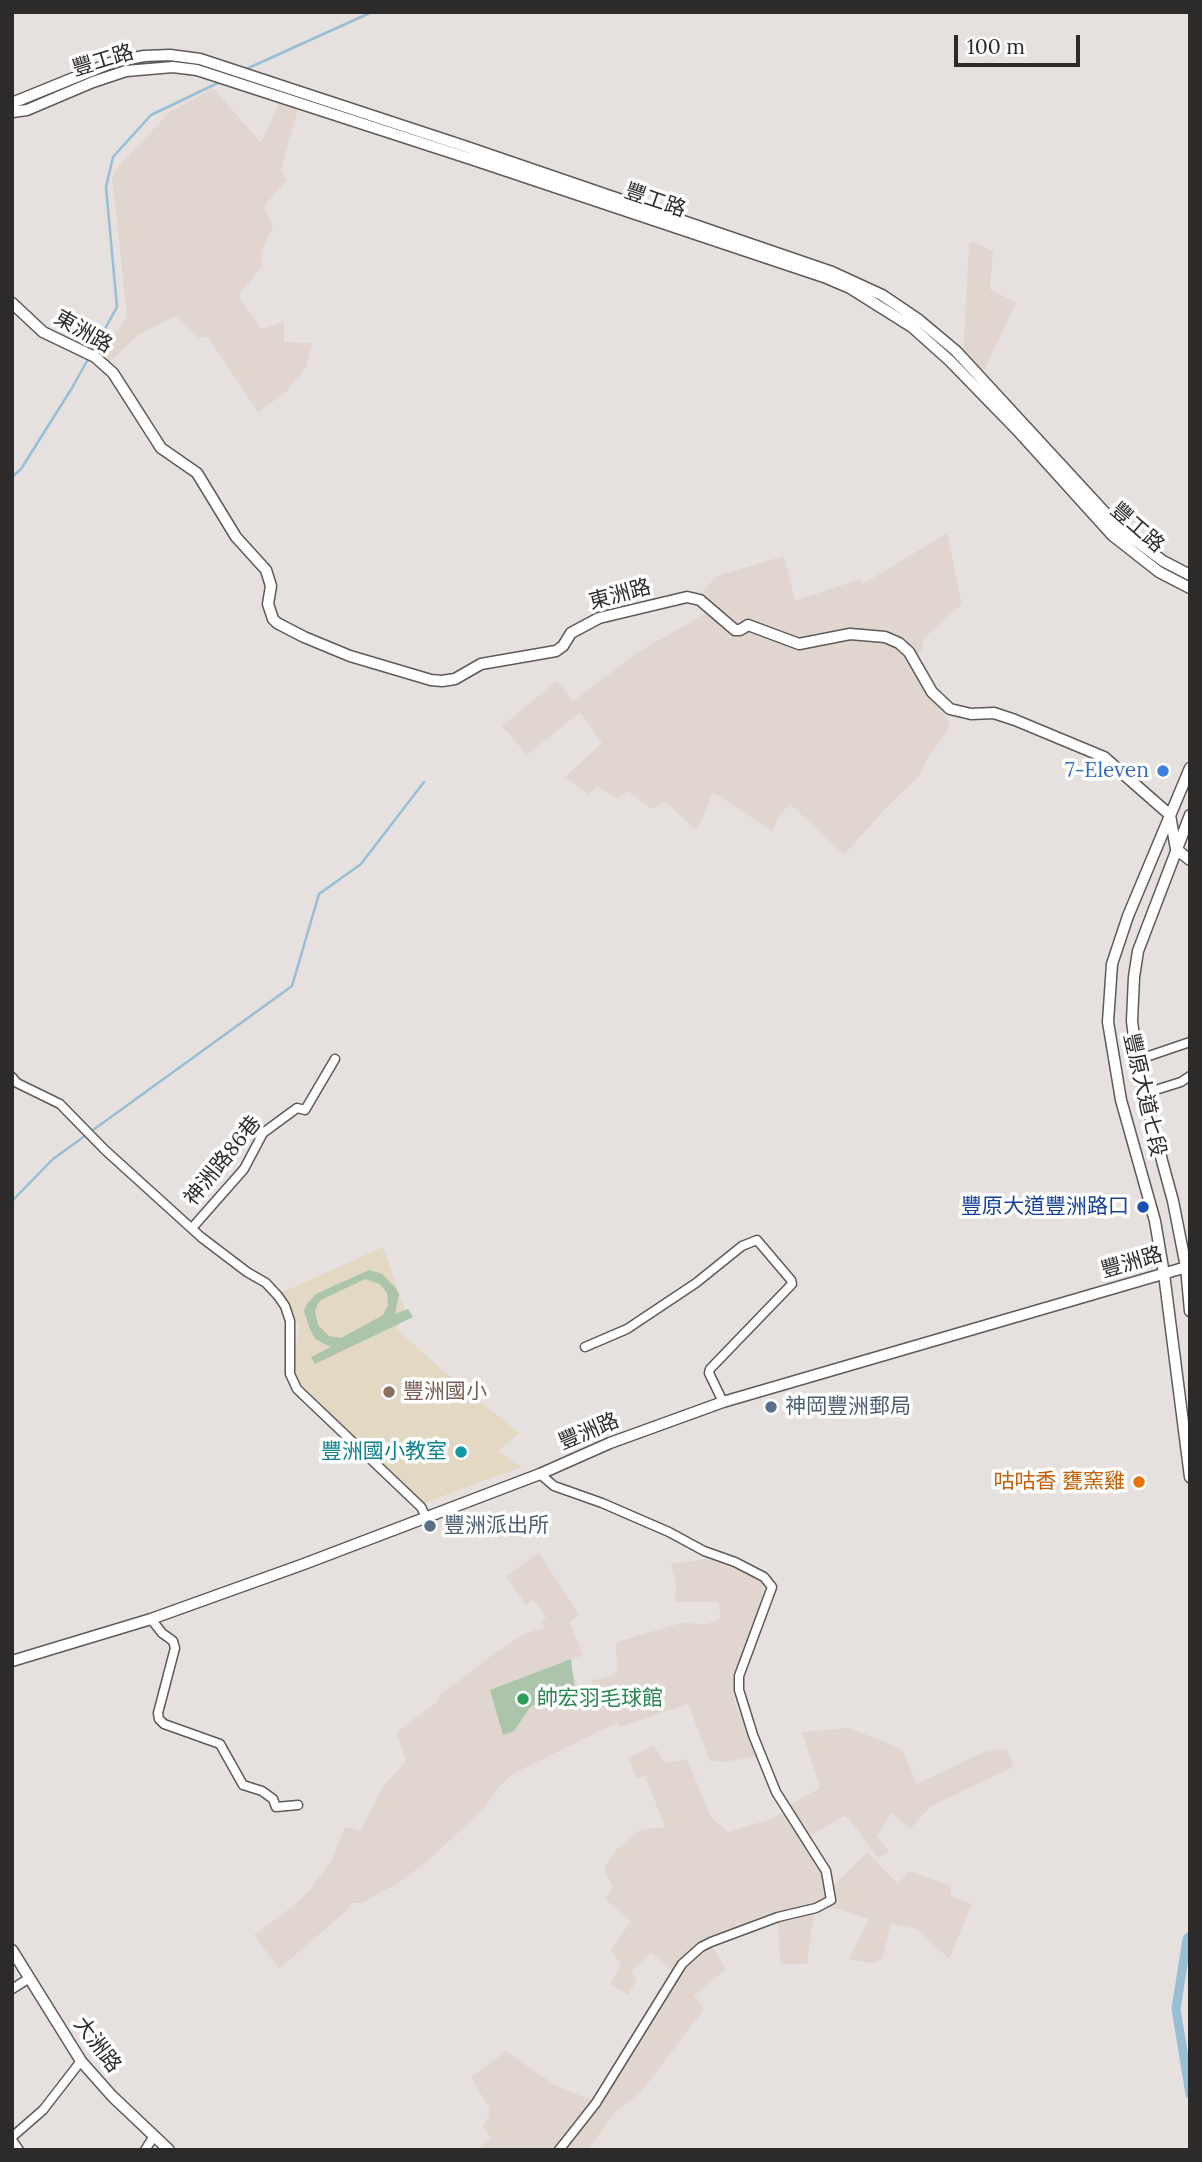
<!DOCTYPE html>
<meta charset="utf-8">
<style>
body{margin:0}
#map{position:relative;width:1202px;height:2162px;overflow:hidden;background:#e6e1df;font-family:Lora,serif}
canvas{display:block}
.frame{position:absolute;inset:0;border:14px solid #2d2b2a;pointer-events:none}
.scale{position:absolute;left:954px;top:35px;width:126px;height:32px;box-sizing:border-box;border:4px solid #2d2b2a;border-top:0;padding-left:9px;font-size:21px;line-height:24px;white-space:nowrap;color:#2d2b2a;-webkit-text-stroke:5px #fff;paint-order:stroke}
</style>
<div id="map">
<canvas width="1202" height="2162"></canvas>
<div class="frame"></div>
<div class="scale">100 m</div>
</div>
<script>
const g = document.querySelector('canvas').getContext('2d');
g.lineJoin = 'round';
function paint(path, color) { g.fillStyle = color; g.fill(path, 'evenodd'); }
const poly = rows => new Path2D(rows.map(r => 'M' + r).join(''));
function stroke(path, color, width, dash) { g.strokeStyle = color; g.lineWidth = width; g.lineCap = dash ? 'butt' : 'round'; g.setLineDash(dash || []); g.stroke(path); }
function label(font, color, halo, rows, align = 'center') {
  g.font = font + ' Lora,"Noto Sans TC",serif'; g.lineWidth = 7; g.setLineDash([]); g.textBaseline = 'middle'; g.strokeStyle = halo; g.fillStyle = color; for (const [text, x, y, turn = 0] of rows) {
    g.save(); g.translate(x, y); g.rotate((+turn || 0) * Math.PI / 180); g.textAlign = isNaN(turn) ? turn : align; if (halo) g.strokeText(text, 0, 0); g.fillText(text, 0, 0); g.restore();
  }
}
paint(poly([
 [213,88,261,143,279,103,298,109,281,170,287,180,264,206,273,226,261,253,262,266,238,296,261,329,284,322,284,342,312,343,306,367,285,393,258,412,207,336,199,338,176,316,138,335,110,362,103,352,127,316,112,177,120,164,170,112],
 [971,241,993,251,990,289,1016,303,983,373,963,354,969,244],
 [947,533,962,604,922,640,924,646,917,656,919,679,950,724,948,730,927,759,920,775,885,809,844,855,790,804,777,818,773,832,713,792,699,826,695,829,666,802,652,809,627,791,618,799,597,787,588,794,565,777,602,743,580,712,527,755,502,726,557,681,573,701,640,651,713,609,700,594,717,576,784,556,795,601,860,579,863,584],
 [539,1553,579,1615,570,1622,583,1655,568,1661,578,1687,575,1689,579,1702,596,1693,591,1681,613,1675,617,1670,616,1642,681,1623,707,1624,720,1619,719,1602,675,1602,676,1584,671,1564,717,1557,743,1568,763,1583,764,1589,752,1633,736,1672,733,1686,733,1698,757,1756,725,1762,710,1761,688,1704,620,1727,618,1723,610,1726,512,1774,497,1789,485,1807,429,1860,398,1883,362,1903,352,1903,346,1911,279,1969,254,1935,293,1906,308,1892,332,1860,345,1827,360,1831,383,1787,406,1761,398,1736,398,1731,439,1700,439,1696,495,1653,522,1635,545,1627,541,1622,546,1617,533,1600,526,1605,506,1576],
 [849,1728,902,1749,917,1784,984,1752,1000,1749,1008,1750,1013,1767,931,1806,910,1829,891,1813,877,1837,889,1851,878,1858,849,1819,844,1816,809,1836,789,1805,820,1788,802,1732],
 [654,1745,664,1763,687,1759,711,1817,728,1832,771,1819,784,1812,822,1874,834,1885,867,1852,898,1884,909,1871,951,1886,951,1896,972,1904,949,1959,917,1929,891,1924,882,1959,872,1964,849,1959,869,1919,837,1909,825,1908,814,1914,807,1964,780,1964,778,1922,712,1946,726,1969,694,1996,704,2009,642,2091,614,2113,588,2150,477,2150,491,2138,483,2127,489,2115,489,2108,471,2077,506,2051,556,2086,591,2100,666,1985,671,1969,651,1953,631,1971,637,1979,628,1995,610,1984,621,1965,611,1950,631,1921,605,1899,613,1888,604,1868,616,1850,640,1830,665,1827,645,1776,637,1779,628,1758]
]), '#e1d5cf');
paint(poly([
 [383,1247,407,1316,396,1328,442,1370,519,1433,498,1451,521,1467,419,1505,291,1374,299,1325,281,1293]
]), '#e2d8c3');
paint(poly([
 [369,1270,382,1274,395,1287,399,1294,395,1314,408,1309,413,1317,315,1364,311,1357,331,1347,315,1339,310,1329,304,1311,307,1304,316,1294],
 [365,1279,380,1284,387,1293,388,1305,383,1315,341,1338,329,1336,318,1325,315,1312,317,1305,321,1300],
 [571,1659,575,1692,531,1706,514,1731,503,1735,490,1690]
]), '#abc4aa');
stroke(poly([
 [244,70,372,12],
 [12,477,21,469,72,388,117,307,106,187,113,157,151,115,222,81],
 [12,1201,53,1159,292,986,319,894,361,864,424,782]
]), '#98bed5', 2.5);
stroke(poly([
 [1190,1936,1187,1939,1176,2009,1190,2094]
]), '#98bed5', 9);
const minor = poly([
 [1137,1060,1190,1042],
 [12,1077,17,1083,60,1104,105,1150,201,1237,247,1272,266,1283,278,1296,285,1306,290,1321,290,1374,297,1389,421,1507,426,1517],
 [1146,1093,1181,1082,1190,1076],
 [192,1228,244,1169,263,1133,297,1108,305,1110,335,1059],
 [585,1347,627,1329,696,1283,742,1246,757,1240,791,1280,792,1284,710,1369,709,1373,723,1402],
 [540,1474,554,1486,602,1503,669,1532,704,1551,735,1562,764,1577,772,1587,739,1676,739,1690,753,1735,776,1792,826,1871,831,1900,816,1908,778,1917,711,1942,701,1947,682,1964,596,2103,559,2150],
 [151,1619,162,1633,173,1641,175,1648,158,1713,159,1719,164,1724,220,1744,243,1785,262,1791,273,1799,276,1807,298,1805],
 [12,1989,28,1979],
 [12,2137,43,2110,81,2061],
 [12,2140,19,2150],
 [145,2150,154,2136]
]);
const tertiary = poly([
 [12,103,113,62,144,56,170,55,200,59,464,146,832,272,882,295,919,320,956,351,1120,529,1163,561,1190,575],
 [12,112,27,110,93,82,126,71,173,67,197,70,471,159,824,277,850,288,912,327,950,361,1018,431,1112,535,1159,572,1190,588],
 [12,303,43,332,95,357,113,373,161,448,197,473,236,537,266,570,271,586,268,604,273,619,277,623,304,637,350,656,431,680,442,681,455,679,481,664,556,651,563,646,571,633,599,618,687,597,700,600,735,630,740,630,748,625,799,644,850,634,885,637,899,643,909,652,932,692,950,709,971,714,994,713,1015,720,1104,757,1170,815,1176,849,1190,860],
 [1190,768,1128,916,1112,964,1108,1022,1121,1100,1155,1221,1164,1274,1190,1477],
 [1190,815,1138,951,1134,977,1132,1021,1137,1060,1152,1124,1173,1201,1186,1267,1190,1311],
 [12,1661,151,1619,304,1564,540,1474,610,1443,723,1402,1190,1266],
 [12,1950,81,2061,112,2096,169,2150]
]);
stroke(minor, '#5f5a58', 11);
stroke(tertiary, '#5f5a58', 13);
stroke(minor, '#fff', 8);
stroke(tertiary, '#fff', 10);
for (const [x, y, r, color] of [
 [1163,771,7,"#3f7fe0"],
 [1143,1207,7,"#1a4fb4"],
 [389,1392,7,"#8d6e63"],
 [771,1407,7,"#5c6f8a"],
 [461,1452,7,"#0f9aa8"],
 [1139,1482,7,"#e8710a"],
 [430,1526,7,"#5c6f8a"],
 [523,1699,7,"#2e9e5b"]
]) { const dot = new Path2D(); dot.arc(x, y, r, 0, 2 * Math.PI); g.fillStyle = color; g.fill(dot); stroke(dot, '#fff', 2.5); }
label('21px', '#2d2b2a', '#fff', [
 ["豐工路",103,61,-17],
 ["豐工路",655,201,19],
 ["東洲路",83,332,30],
 ["豐工路",1137,528,41],
 ["東洲路",620,595,-15],
 ["豐原大道七段",1144,1095,77],
 ["神洲路86巷",223,1161,-51],
 ["豐洲路",1132,1263,-16],
 ["豐洲路",589,1432,-23],
 ["大洲路",97,2045,53]
]);
label('21px', '#366cbe', '#fff', [
 ["7-Eleven",1149,771]
], 'right');
label('21px', '#164399', '#fff', [
 ["豐原大道豐洲路口",1129,1207]
], 'right');
label('21px', '#785e54', '#fff', [
 ["豐洲國小",403,1392]
], 'left');
label('21px', '#4e5e75', '#fff', [
 ["神岡豐洲郵局",785,1407],
 ["豐洲派出所",444,1526]
], 'left');
label('21px', '#0d838f', '#fff', [
 ["豐洲國小教室",447,1452]
], 'right');
label('21px', '#c56008', '#fff', [
 ["咕咕香 甕窯雞",1125,1482]
], 'right');
label('21px', '#27864d', '#fff', [
 ["帥宏羽毛球館",537,1699]
], 'left');
</script>
